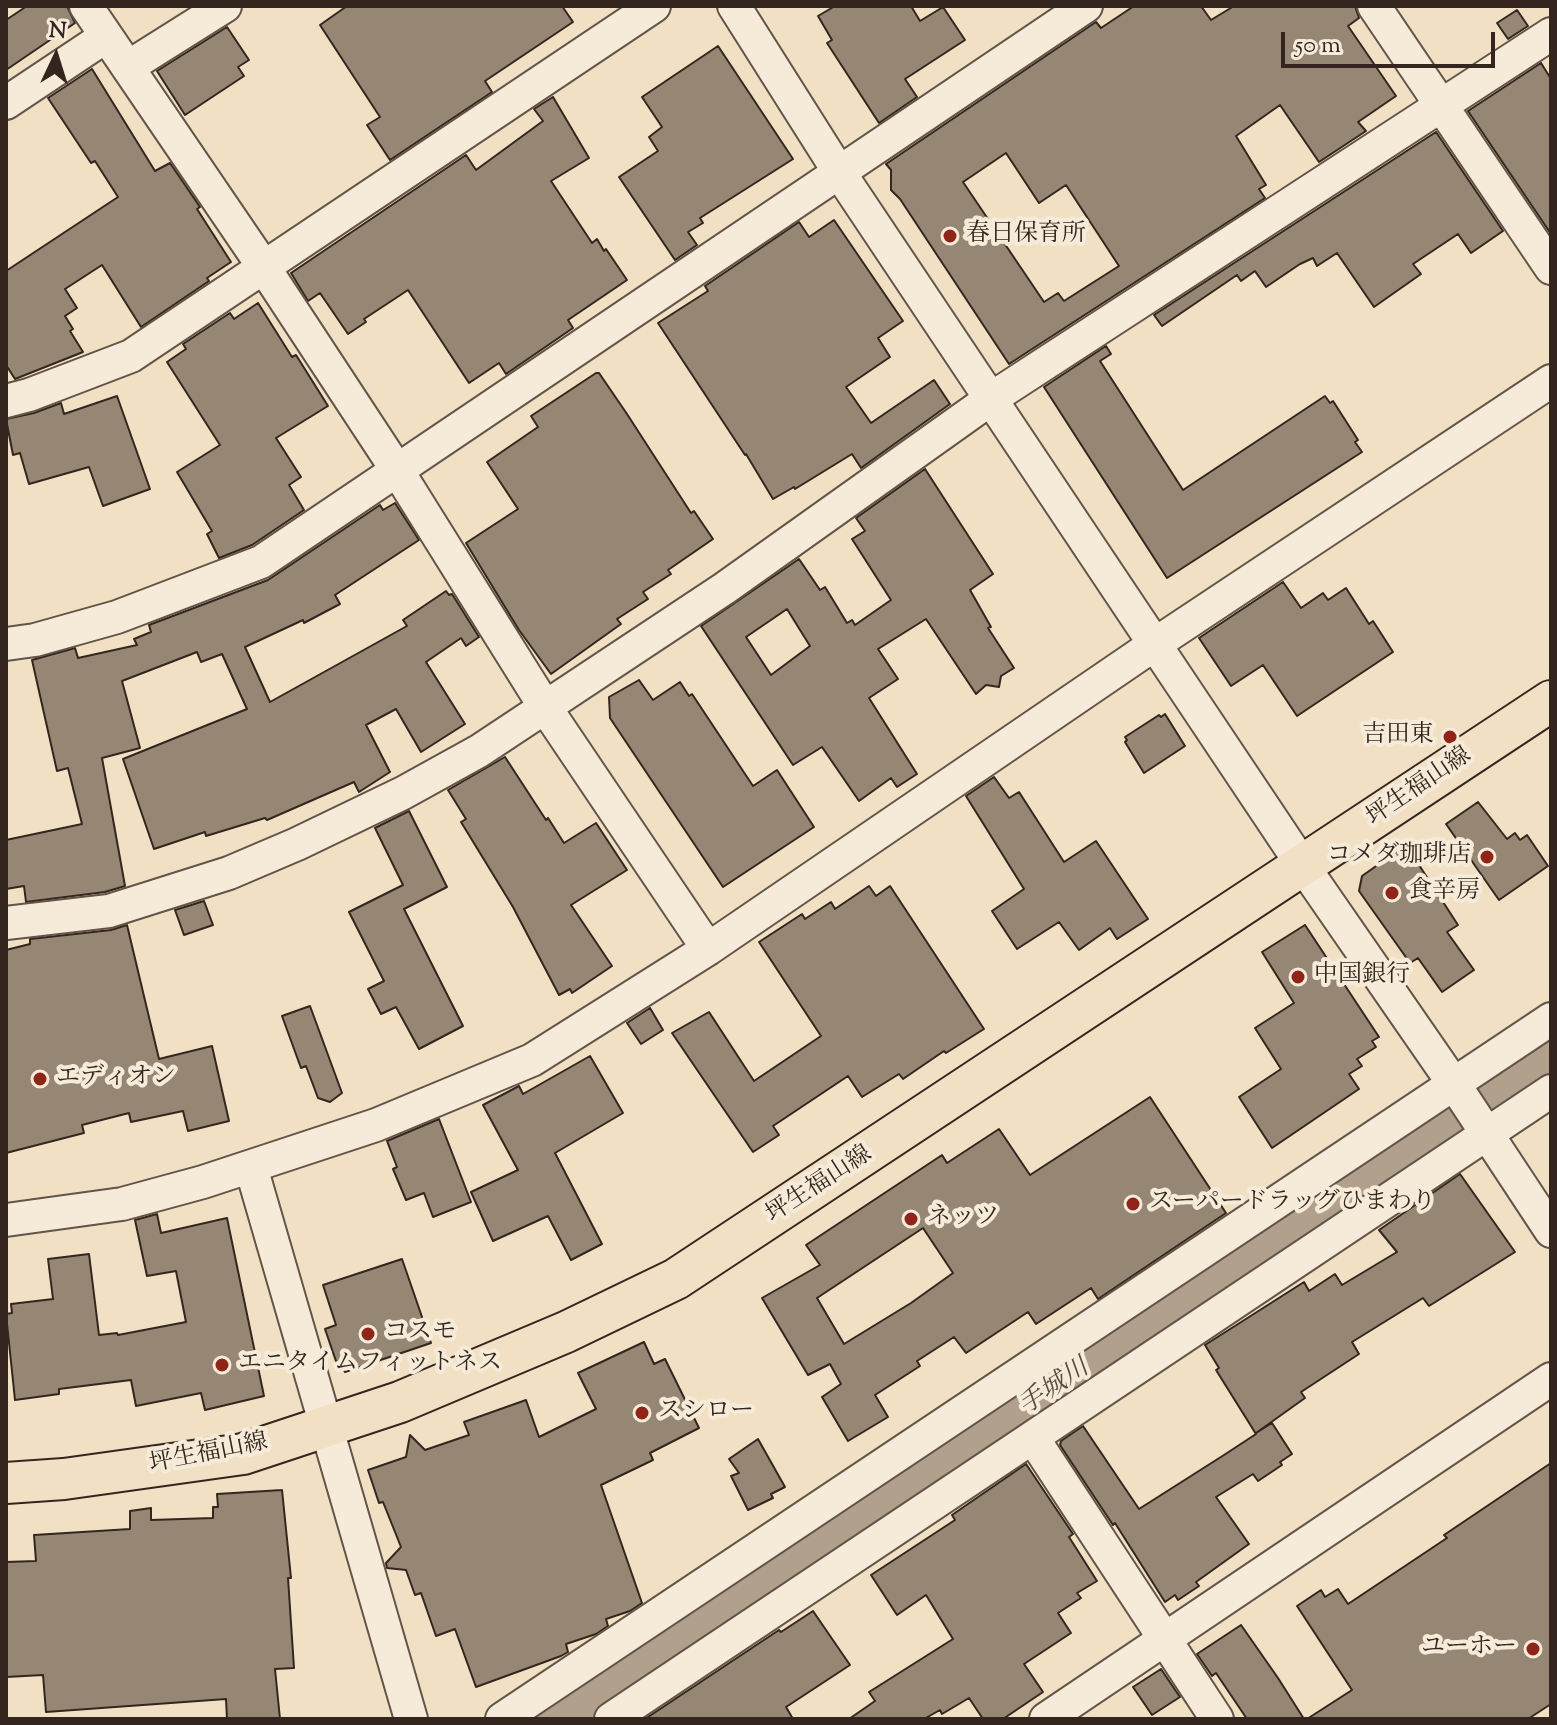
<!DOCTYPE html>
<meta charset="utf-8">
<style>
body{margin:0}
#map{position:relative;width:1557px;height:1725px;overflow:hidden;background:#f1e0c4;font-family:"Sorts Mill Goudy",serif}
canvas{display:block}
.frame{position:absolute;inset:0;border:8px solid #34261e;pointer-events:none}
.north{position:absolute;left:16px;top:16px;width:80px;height:80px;-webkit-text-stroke:6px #f6ebd9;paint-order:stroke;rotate:4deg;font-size:22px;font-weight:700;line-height:32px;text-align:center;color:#34261e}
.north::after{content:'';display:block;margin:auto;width:28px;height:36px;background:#34261e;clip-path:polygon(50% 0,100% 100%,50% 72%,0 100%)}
.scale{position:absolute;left:1281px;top:32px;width:214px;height:36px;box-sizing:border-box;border:4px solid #34261e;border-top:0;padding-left:10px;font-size:24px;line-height:28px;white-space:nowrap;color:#34261e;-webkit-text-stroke:6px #f6ebd9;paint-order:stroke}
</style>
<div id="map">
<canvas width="1557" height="1725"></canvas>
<div class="frame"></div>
<div class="north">N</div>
<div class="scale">50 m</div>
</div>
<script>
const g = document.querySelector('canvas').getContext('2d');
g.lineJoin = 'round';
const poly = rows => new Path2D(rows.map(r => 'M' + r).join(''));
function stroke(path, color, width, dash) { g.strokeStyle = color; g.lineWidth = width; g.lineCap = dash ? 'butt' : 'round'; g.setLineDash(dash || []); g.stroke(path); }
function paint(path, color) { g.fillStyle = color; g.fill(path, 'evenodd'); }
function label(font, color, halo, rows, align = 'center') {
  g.font = font + ' "Sorts Mill Goudy","Noto Serif JP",serif'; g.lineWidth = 8; g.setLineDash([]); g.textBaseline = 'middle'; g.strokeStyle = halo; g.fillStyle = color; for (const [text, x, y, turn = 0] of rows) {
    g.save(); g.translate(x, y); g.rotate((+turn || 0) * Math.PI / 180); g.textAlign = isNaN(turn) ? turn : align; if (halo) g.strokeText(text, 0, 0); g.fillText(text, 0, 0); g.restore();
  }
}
stroke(poly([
 [559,1719,1433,1134,1551,1058]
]), '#b1a18c', 52);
const building = poly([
 [27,6,67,6,75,23,6,70,6,20,27,6],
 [347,6,562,6,573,22,485,81,492,92,390,160,367,125,380,117,320,25,347,6],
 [835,6,911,6,920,21,943,7,965,40,905,79,917,97,879,123,827,43,832,40,818,16,835,6],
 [1134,6,1201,6,1211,20,1234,6,1355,6,1359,18,1348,26,1396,96,1358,122,1366,131,1319,162,1280,105,1236,136,1266,185,1259,189,1265,198,1009,364,900,199,891,190,891,170,886,164,1096,22,1101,28,1134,6],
 [1006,153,1039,203,1066,185,1119,266,1064,301,1058,293,1044,302,963,182,1006,153],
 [1517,10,1528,26,1508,39,1497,23,1517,10],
 [227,27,249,60,238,67,244,76,185,115,157,71,227,27],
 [718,46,793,159,700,218,703,223,688,232,697,245,675,260,619,177,658,151,649,137,662,127,642,97,718,46],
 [1541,63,1551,79,1551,234,1468,111,1541,63],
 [92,69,155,171,170,163,200,207,197,209,231,262,207,278,209,281,141,327,102,265,65,289,77,308,65,316,73,329,70,331,83,352,15,379,6,365,6,271,118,197,95,161,91,163,48,98,92,69],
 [553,97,589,158,551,181,592,243,597,239,604,251,606,249,627,280,568,320,573,328,506,374,499,363,469,383,408,290,364,319,366,322,348,334,320,293,308,301,291,273,466,155,476,170,543,121,534,109,553,97],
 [1436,132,1503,231,1471,253,1458,234,1413,264,1421,274,1374,307,1337,253,1317,266,1313,258,1300,264,1266,287,1255,271,1241,281,1237,275,1162,326,1154,315,1436,132],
 [834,220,903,321,878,338,890,357,846,387,871,423,934,380,950,404,861,468,852,454,795,489,794,487,773,499,746,454,745,455,658,323,708,291,705,286,799,222,809,237,834,220],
 [258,303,292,357,296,355,328,406,276,438,301,477,289,485,304,510,252,545,219,558,207,534,212,531,177,472,220,445,167,362,186,349,183,344,230,313,234,319,258,303],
 [1106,346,1111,354,1100,361,1183,490,1325,396,1330,403,1333,401,1358,440,1355,442,1362,452,1167,578,1044,387,1106,346],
 [596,373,599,373,627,414,691,513,694,511,713,539,668,570,671,574,643,592,648,599,617,619,621,624,551,674,519,630,466,543,518,509,487,462,538,427,531,416,596,373],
 [117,396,150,489,103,506,89,467,29,484,20,453,13,455,6,419,34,413,61,403,64,414,117,396],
 [925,469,993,574,970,590,991,627,988,628,1014,668,1001,676,999,687,986,685,976,694,926,619,878,649,898,679,869,698,917,774,897,787,891,778,859,801,822,747,793,765,701,626,799,559,820,590,825,587,847,623,852,620,855,625,891,600,852,539,865,531,856,518,925,469],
 [787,609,810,646,771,675,746,637,787,609],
 [395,503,419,540,335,595,340,604,304,623,303,620,245,647,270,702,407,626,403,620,446,591,449,595,452,594,479,637,466,646,461,638,426,662,465,724,421,752,396,709,366,725,390,772,359,792,354,782,267,820,265,818,206,836,205,832,154,849,123,759,247,709,222,654,201,662,197,652,122,681,140,748,102,758,125,886,105,892,26,902,24,886,6,889,6,840,82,824,68,768,57,771,32,660,75,648,78,658,137,645,134,639,151,632,149,625,268,580,380,505,383,510,395,503],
 [1283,582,1301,608,1323,593,1328,600,1346,588,1369,624,1373,621,1393,652,1297,716,1263,665,1231,686,1199,638,1283,582],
 [639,680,653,700,680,682,689,696,692,694,753,786,777,770,814,827,723,887,610,718,609,697,639,680],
 [1165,714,1185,746,1144,773,1125,742,1127,740,1125,737,1159,715,1161,717,1165,714],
 [505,757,546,820,548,818,564,843,596,823,627,870,571,905,612,966,572,993,570,989,559,995,513,907,461,822,466,819,448,790,505,757],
 [994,777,1009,798,1019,792,1064,862,1096,841,1148,919,1117,939,1110,928,1079,950,1059,922,1017,949,992,911,1024,889,966,796,994,777],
 [1478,802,1507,839,1515,833,1520,840,1527,835,1548,866,1499,900,1446,824,1478,802],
 [409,811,447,887,404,909,463,1026,419,1049,396,1007,381,1014,368,989,384,981,349,912,403,885,375,828,409,811],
 [1406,845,1458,925,1447,932,1474,970,1442,992,1418,958,1410,963,1359,891,1362,876,1406,845],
 [869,886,876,896,890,886,984,1029,946,1053,944,1051,903,1079,899,1074,862,1097,848,1076,773,1126,779,1135,753,1152,672,1033,709,1012,754,1081,821,1036,759,942,802,914,805,919,831,902,835,909,869,886],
 [204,901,213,925,184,935,175,910,204,901],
 [127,925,159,1059,212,1046,229,1121,188,1131,183,1111,131,1122,129,1113,82,1125,84,1133,6,1153,6,950,30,944,30,939,111,930,127,925],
 [1305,925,1379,1037,1372,1041,1376,1047,1357,1059,1362,1066,1349,1074,1359,1089,1272,1148,1239,1097,1281,1069,1255,1028,1294,1003,1262,952,1305,925],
 [310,1006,342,1093,330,1102,318,1098,306,1066,301,1068,282,1016,310,1006],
 [650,1008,663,1030,641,1044,627,1023,650,1008],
 [590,1056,623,1113,555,1153,602,1244,571,1260,548,1216,493,1241,471,1192,518,1170,483,1105,519,1086,523,1094,590,1056],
 [1150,1097,1226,1213,1098,1299,1091,1288,1036,1324,1028,1312,966,1353,954,1337,917,1361,920,1366,875,1395,888,1417,848,1441,822,1397,841,1384,830,1364,808,1375,762,1298,820,1265,806,1245,942,1155,947,1163,999,1129,1030,1175,1150,1097],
 [923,1228,953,1273,911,1303,844,1344,817,1298,923,1228],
 [439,1119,471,1202,433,1217,424,1193,406,1200,393,1169,397,1167,387,1141,439,1119],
 [1460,1174,1515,1252,1429,1306,1423,1298,1352,1342,1359,1354,1301,1392,1305,1398,1256,1433,1272,1423,1292,1454,1280,1462,1282,1465,1258,1481,1253,1474,1216,1497,1249,1544,1196,1582,1199,1586,1178,1600,1175,1595,1165,1602,1115,1523,1113,1525,1060,1445,1061,1441,1083,1426,1139,1509,1224,1455,1256,1434,1216,1370,1219,1368,1205,1345,1304,1282,1309,1291,1335,1274,1342,1285,1397,1252,1379,1230,1460,1174],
 [157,1214,161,1233,227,1218,264,1396,205,1410,201,1393,136,1406,131,1380,59,1389,59,1394,15,1400,6,1314,12,1313,11,1304,53,1299,48,1259,89,1254,99,1335,117,1333,118,1335,186,1322,176,1271,147,1276,135,1220,157,1214],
 [402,1259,431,1343,345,1372,343,1368,339,1370,325,1329,336,1325,323,1285,402,1259],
 [644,1342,654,1364,665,1359,699,1428,650,1453,653,1460,601,1485,642,1603,630,1611,606,1619,608,1626,596,1634,566,1644,568,1652,561,1656,476,1687,455,1629,436,1636,421,1593,415,1595,406,1570,387,1568,386,1563,401,1547,383,1502,379,1503,368,1470,406,1457,410,1435,425,1450,469,1435,464,1422,526,1400,539,1437,596,1409,578,1373,644,1342],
 [758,1439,785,1487,771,1494,773,1498,748,1510,731,1476,739,1473,729,1459,758,1439],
 [1551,1463,1551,1704,1528,1719,1307,1719,1352,1690,1297,1606,1321,1590,1325,1597,1338,1589,1348,1604,1447,1538,1444,1535,1551,1463],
 [1026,1464,1073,1534,1069,1537,1097,1581,1077,1593,1081,1598,1058,1613,1071,1633,1024,1664,1043,1692,1003,1719,983,1719,969,1698,942,1714,940,1710,924,1719,849,1719,875,1701,869,1692,953,1639,926,1595,897,1615,871,1575,955,1520,952,1515,1026,1464],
 [282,1490,291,1578,288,1578,294,1668,275,1669,280,1719,227,1719,226,1699,46,1712,43,1675,6,1677,6,1562,36,1561,34,1535,130,1529,130,1511,151,1508,151,1520,213,1518,213,1507,218,1507,217,1494,282,1490],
 [813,1611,850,1665,786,1707,793,1719,645,1719,779,1630,781,1632,813,1611],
 [1241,1625,1278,1678,1304,1719,1247,1719,1216,1673,1212,1676,1197,1654,1241,1625],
 [1161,1669,1180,1697,1152,1715,1133,1687,1161,1669]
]);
paint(building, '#968774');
stroke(building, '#34261e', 2);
const minor = poly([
 [86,6,263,266,397,470,545,707,708,949],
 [734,6,839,172,1303,866,1460,1093,1551,1231],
 [1374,6,1551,268],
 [128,67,225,6],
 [6,103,105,37],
 [6,401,29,395,131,356,654,6],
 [6,644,35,640,117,617,261,562,1086,6],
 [6,923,109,911,229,873,297,844,403,793,479,751,725,588,992,398,1551,34],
 [251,1167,411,1719],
 [6,1220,122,1204,203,1182,376,1125,532,1060,708,949,1155,644,1551,381],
 [1033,1438,1217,1719],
 [502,1719,1551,1019],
 [611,1719,1551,1091],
 [1046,1719,1551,1379]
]);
const major = poly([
 [6,1483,64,1479,243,1454,400,1402,566,1332,676,1279,1551,701]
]);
stroke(minor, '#635448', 36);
stroke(major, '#34261e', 44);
stroke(minor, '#f6ebd9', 32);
stroke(major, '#f1e0c4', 40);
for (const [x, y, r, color] of [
 [950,236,8,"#8f2418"],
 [1450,737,8,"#8f2418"],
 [1487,857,8,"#8f2418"],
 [1392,893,8,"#8f2418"],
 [1298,977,8,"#8f2418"],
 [40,1079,8,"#8f2418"],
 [1133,1204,8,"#8f2418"],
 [911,1219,8,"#8f2418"],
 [368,1334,8,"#8f2418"],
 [222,1365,8,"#8f2418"],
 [642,1413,8,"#8f2418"],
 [1533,1649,8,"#8f2418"]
]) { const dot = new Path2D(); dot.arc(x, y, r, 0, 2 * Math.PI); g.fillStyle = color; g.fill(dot); stroke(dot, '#f6ebd9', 3); }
label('24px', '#34261e', '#f6ebd9', [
 ["春日保育所",966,236],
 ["吉田東",1434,737,"right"],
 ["コメダ珈琲店",1471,857,"right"],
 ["食辛房",1408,893],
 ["中国銀行",1314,977],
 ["エディオン",56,1079],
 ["スーパードラッグひまわり",1149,1204],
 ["ネッツ",927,1219],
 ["コスモ",384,1334],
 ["エニタイムフィットネス",238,1365],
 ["スシロー",658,1413],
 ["ユーホー",1517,1649,"right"]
], 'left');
label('24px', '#34261e', '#f6ebd9', [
 ["坪生福山線",1420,788,-34],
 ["坪生福山線",820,1186,-33],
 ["坪生福山線",209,1455,-11]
]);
label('italic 26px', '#5a4b3f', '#f6ebd9', [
 ["手城川",1055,1389,-34]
]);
</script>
